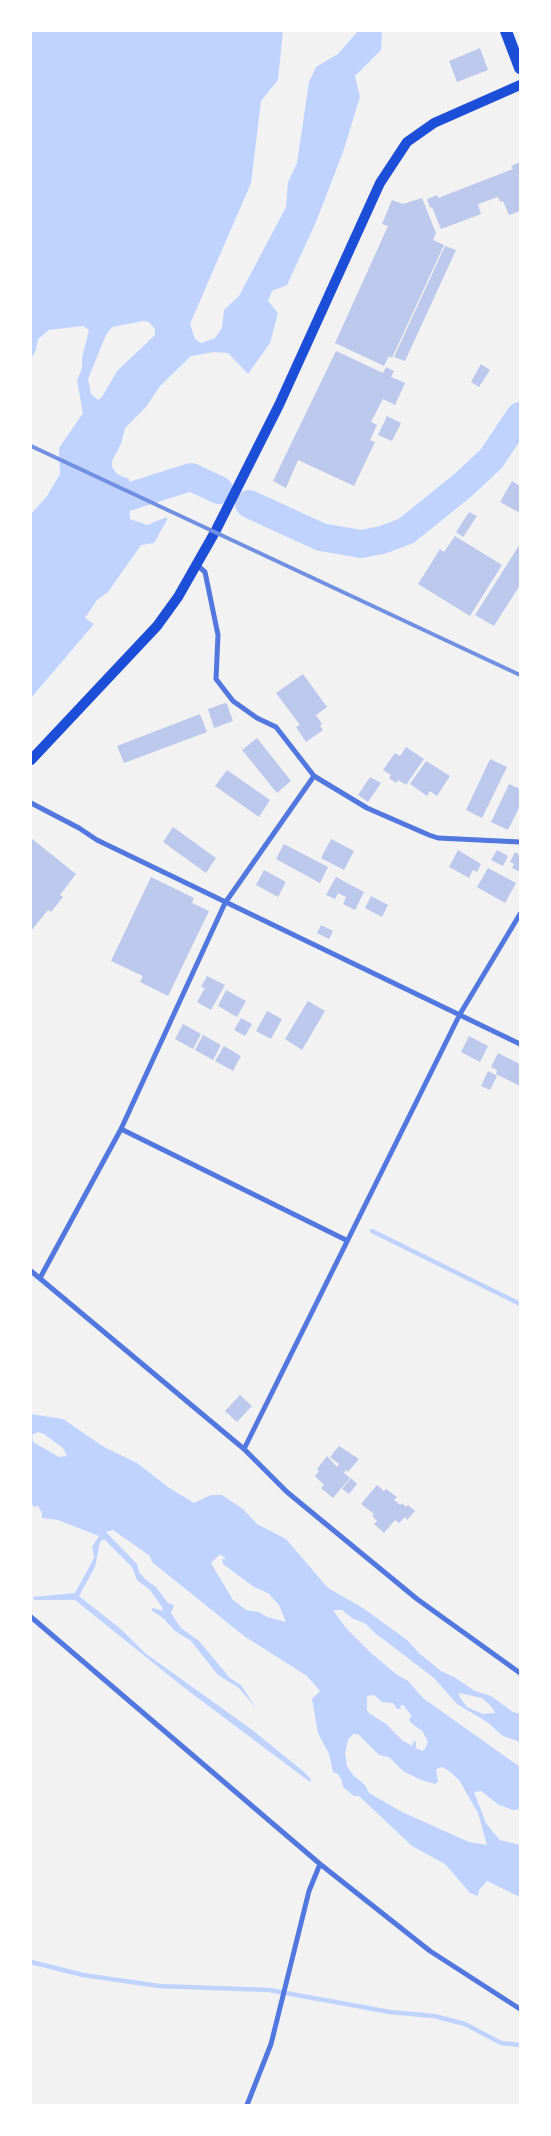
<!DOCTYPE html>
<style>
body{margin:0}
#map{position:relative;width:551px;height:2136px;overflow:hidden;background:#f2f2f2;font-family:"IBM Plex Serif",serif}
canvas{display:block}
.frame{position:absolute;inset:0;border:32px solid #fff;pointer-events:none}
</style>
<div id="map">
<canvas width="551" height="2136"></canvas>
<div class="frame"></div>
</div>
<script>
const g = document.querySelector('canvas').getContext('2d');
g.lineJoin = 'round';
function paint(path, color) { g.fillStyle = color; g.fill(path, 'evenodd'); }
const poly = rows => new Path2D(rows.map(r => 'M' + r).join(''));
function stroke(path, color, width, dash) { g.strokeStyle = color; g.lineWidth = width; g.lineCap = dash ? 'butt' : 'round'; g.setLineDash(dash || []); g.stroke(path); }
paint(poly([
 [31,31,283,31,278,80,261,101,251,183,190,324,195,339,201,343,215,338,222,328,224,310,239,296,286,207,288,182,297,163,309,82,316,67,338,54,358,31,382,31,382,35,381,50,355,76,360,97,343,152,316,222,287,285,272,291,268,301,278,313,270,343,248,374,228,353,214,352,191,356,160,386,146,407,125,428,121,444,112,461,112,467,117,474,129,479,130,519,147,525,167,517,167,520,154,543,141,545,108,592,97,600,85,618,94,624,31,698,31,514,47,496,60,474,59,448,83,413,77,381,82,368,82,358,89,330,83,326,49,330,38,339,36,350,31,359],
 [143,321,149,322,155,329,155,335,117,371,102,397,98,400,91,394,88,379,106,335,112,327],
 [31,1414,63,1419,104,1447,137,1463,168,1487,194,1503,211,1495,222,1495,243,1509,257,1524,286,1539,328,1588,363,1608,407,1640,420,1654,441,1671,454,1677,475,1691,491,1696,513,1712,520,1714,520,1742,503,1736,487,1722,457,1704,434,1678,375,1633,366,1624,352,1618,342,1610,333,1610,345,1627,371,1653,396,1674,408,1681,423,1698,520,1767,520,1809,513,1810,499,1805,481,1791,474,1792,486,1823,493,1832,500,1840,520,1845,520,1897,487,1881,479,1890,478,1896,470,1893,445,1864,412,1846,359,1796,354,1796,343,1787,342,1781,338,1774,333,1772,329,1754,318,1733,312,1699,320,1691,307,1676,244,1636,152,1562,150,1556,113,1530,106,1532,137,1564,139,1572,145,1579,156,1587,168,1603,174,1605,171,1613,181,1628,199,1641,230,1678,241,1685,256,1708,239,1688,218,1675,191,1641,175,1631,163,1618,151,1610,153,1608,163,1611,162,1607,150,1590,137,1580,132,1567,104,1539,100,1542,95,1567,79,1596,122,1630,145,1653,251,1729,303,1771,311,1779,310,1782,182,1686,75,1600,34,1600,33,1597,75,1593,94,1558,92,1547,99,1536,58,1520,42,1518,42,1513,38,1506,34,1507,31,1503],
 [38,1432,44,1434,63,1448,67,1456,59,1457,33,1442,32,1435],
 [220,1554,226,1559,222,1559,223,1564,254,1587,268,1593,279,1605,286,1622,267,1617,259,1612,246,1610,233,1600,211,1563],
 [459,1693,482,1698,491,1706,495,1713,483,1714,467,1707,459,1696],
 [374,1695,382,1702,393,1703,397,1709,401,1709,400,1706,403,1705,412,1716,409,1718,410,1722,423,1732,428,1742,425,1749,422,1751,416,1748,416,1743,414,1740,412,1746,402,1740,386,1724,369,1713,367,1710,367,1696],
 [353,1734,358,1734,379,1755,389,1757,403,1771,421,1780,435,1784,438,1782,436,1769,442,1767,449,1771,459,1780,478,1813,487,1845,469,1842,402,1812,369,1793,365,1785,353,1775,347,1766,345,1753,348,1740]
]), '#bfd3fe');
stroke(poly([
 [372,1231,520,1304],
 [31,1962,83,1975,159,1986,269,1990,390,2012,434,2016,465,2024,501,2043,520,2045]
]), '#bfd3fe', 4.5);
stroke(poly([
 [92,499,118,500,191,477,219,490],
 [249,504,321,537,361,544,382,540,406,531,462,486,491,459,520,416]
]), '#bfd3fe', 28);
paint(poly([
 [480,48,488,70,457,82,449,61],
 [520,162,520,211,509,215,503,201,500,202,498,197,478,204,481,214,441,229,432,207,430,208,427,199,437,195,438,198,513,169,511,166],
 [422,198,436,233,433,240,444,245,392,358,389,356,384,366,335,343,388,226,382,224,392,200,403,204],
 [445,246,456,250,405,361,394,357],
 [336,351,383,373,386,367,394,371,391,377,405,383,395,405,383,399,371,422,377,425,370,440,375,442,354,486,298,460,286,488,273,481],
 [481,364,490,370,479,387,471,382],
 [387,416,401,423,392,441,378,435],
 [512,481,520,486,520,513,500,502],
 [469,512,477,516,463,537,456,532],
 [455,536,502,565,470,616,418,584,440,549,444,552],
 [520,544,520,585,494,626,475,615],
 [303,674,327,707,316,715,322,724,320,726,323,730,306,742,296,727,300,725,276,693],
 [225,703,227,704,233,721,214,728,208,709],
 [200,714,207,732,124,763,117,746],
 [257,738,291,781,277,793,242,750],
 [406,747,424,759,406,785,398,780,396,783,389,778,391,775,383,770,395,753,400,756],
 [490,759,507,767,482,818,466,810],
 [426,761,450,776,437,796,430,791,427,796,410,784],
 [227,770,270,800,259,817,215,786],
 [370,777,381,783,368,802,358,795],
 [509,784,520,789,520,806,508,830,491,822],
 [173,827,216,858,206,873,163,842],
 [31,838,76,874,60,895,63,897,51,912,48,910,31,931],
 [331,839,354,851,344,870,321,858],
 [284,844,328,867,320,883,276,859],
 [458,850,481,864,477,872,473,870,469,878,449,867],
 [497,850,508,856,503,866,491,860],
 [515,852,520,855,520,872,512,868,514,864,510,862],
 [488,868,516,883,505,903,477,887],
 [264,870,286,882,278,897,256,885],
 [151,877,194,898,192,903,209,911,168,996,140,982,143,976,111,961],
 [336,877,364,892,355,910,343,904,346,897,338,893,335,899,326,895],
 [371,896,388,905,382,917,365,908],
 [321,925,333,931,329,939,317,933],
 [207,976,225,985,211,1010,197,1002,205,988,201,987],
 [226,990,246,1001,237,1017,218,1006],
 [308,1001,325,1011,302,1050,285,1039],
 [267,1011,282,1019,271,1039,256,1031],
 [241,1018,252,1024,245,1036,234,1030],
 [183,1024,201,1034,193,1049,175,1039],
 [203,1035,221,1045,213,1060,195,1050],
 [469,1036,488,1046,480,1062,461,1052],
 [224,1046,241,1056,233,1071,215,1061],
 [498,1053,520,1064,520,1086,496,1074,497,1070,491,1067],
 [488,1071,497,1076,490,1090,481,1086],
 [240,1395,252,1406,237,1422,225,1411],
 [339,1446,359,1459,348,1472,346,1470,344,1473,350,1478,333,1498,321,1488,324,1485,315,1476,319,1471,317,1469,327,1456,337,1467,339,1464,330,1457],
 [351,1478,357,1484,349,1494,342,1489],
 [377,1485,384,1491,386,1489,397,1497,394,1500,400,1505,402,1503,406,1507,408,1505,415,1511,407,1520,405,1517,399,1523,395,1520,384,1533,374,1524,377,1521,372,1516,374,1514,361,1504]
]), '#bdc9ec');
stroke(poly([
 [197,565,205,572,218,635,216,679,233,701,257,718,276,727,314,776,367,808,429,835,438,838,520,842],
 [31,803,79,828,97,840,520,1044],
 [121,1129,346,1240],
 [31,1271,244,1449,287,1492,417,1599,520,1673],
 [40,1278,121,1129,225,903,314,776],
 [244,1449,460,1014,520,914],
 [31,1617,320,1864,430,1951,520,2009],
 [247,2105,271,2044,309,1891,320,1864]
]), '#5277de', 5);
stroke(poly([
 [31,760,157,626,178,597,215,532,279,405,380,183,407,142,434,123,520,85]
]), '#1d4ed8', 10);
stroke(poly([
 [506,31,520,68]
]), '#1d4ed8', 12);
stroke(poly([
 [31,446,520,675]
]), '#7290e2', 4);
</script>
